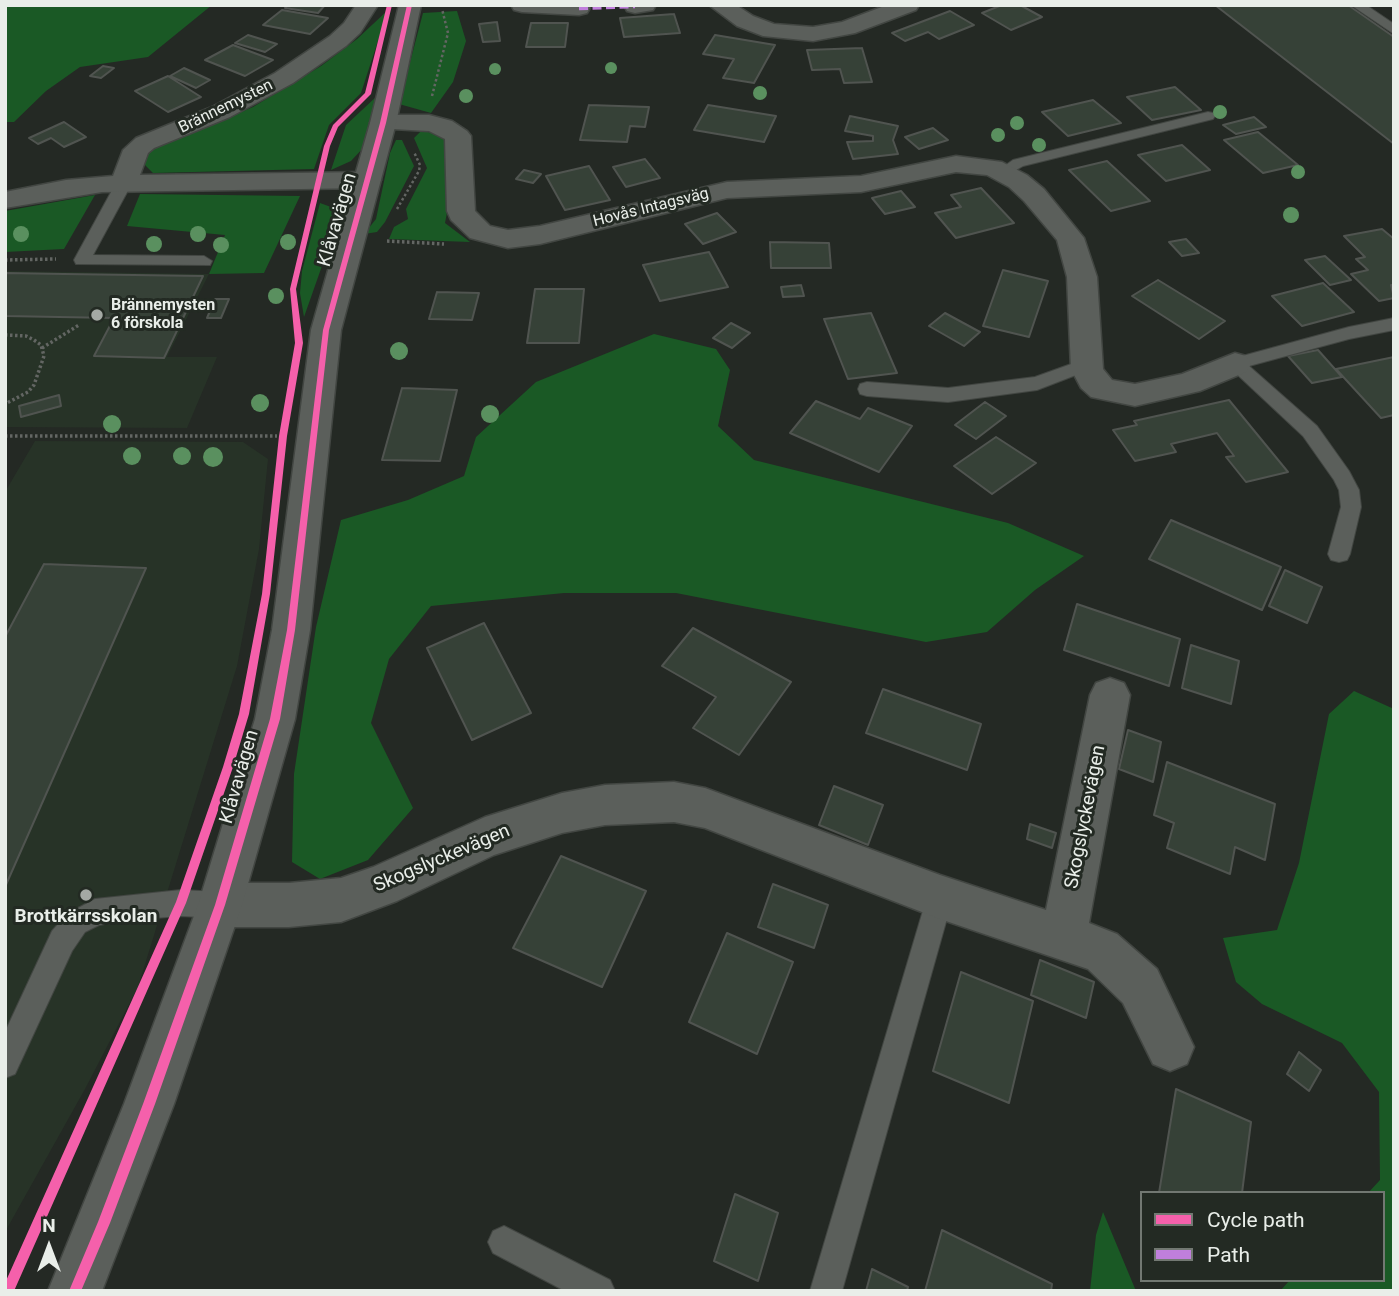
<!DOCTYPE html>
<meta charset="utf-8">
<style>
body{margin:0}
#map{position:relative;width:1399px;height:1296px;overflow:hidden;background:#242924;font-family:Roboto,sans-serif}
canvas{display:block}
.frame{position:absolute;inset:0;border:7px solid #e9eee9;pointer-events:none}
.legend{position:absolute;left:1140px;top:1191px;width:245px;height:91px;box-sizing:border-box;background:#232a23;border:2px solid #727872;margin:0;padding:9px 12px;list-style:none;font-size:21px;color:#e9eee9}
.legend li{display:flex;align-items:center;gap:14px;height:35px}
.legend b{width:35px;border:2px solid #727872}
.north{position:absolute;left:14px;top:1212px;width:70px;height:70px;-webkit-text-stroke:5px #232a23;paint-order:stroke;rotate:0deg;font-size:19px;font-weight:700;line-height:28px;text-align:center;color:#e9eee9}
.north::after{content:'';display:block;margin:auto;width:24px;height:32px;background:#e9eee9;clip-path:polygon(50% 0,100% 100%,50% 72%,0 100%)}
</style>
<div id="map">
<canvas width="1399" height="1296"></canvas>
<div class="frame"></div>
<ul class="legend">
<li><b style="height:9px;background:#f560ab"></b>Cycle path</li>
<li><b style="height:9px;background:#c07fdc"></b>Path</li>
</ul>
<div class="north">N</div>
</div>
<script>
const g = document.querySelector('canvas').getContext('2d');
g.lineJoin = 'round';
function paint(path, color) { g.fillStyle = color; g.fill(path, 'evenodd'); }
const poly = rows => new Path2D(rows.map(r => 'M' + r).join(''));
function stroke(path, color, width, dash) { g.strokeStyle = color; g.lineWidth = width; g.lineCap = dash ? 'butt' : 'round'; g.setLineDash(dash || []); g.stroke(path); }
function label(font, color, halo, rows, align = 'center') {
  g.font = font + ' Roboto,sans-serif'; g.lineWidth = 6; g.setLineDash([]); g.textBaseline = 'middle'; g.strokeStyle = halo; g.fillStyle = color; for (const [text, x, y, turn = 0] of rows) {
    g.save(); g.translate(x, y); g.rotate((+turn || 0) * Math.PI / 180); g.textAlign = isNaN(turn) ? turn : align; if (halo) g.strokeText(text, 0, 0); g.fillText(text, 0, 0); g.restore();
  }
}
paint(poly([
 [5,271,209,274,167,357,217,357,187,428,5,427],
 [35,441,243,442,268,459,259,549,237,666,138,987,85,1089,5,1232,5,492]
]), '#273327');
paint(poly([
 [5,5,212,5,148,57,80,67,46,91,14,122,5,122],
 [388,10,361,93,329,125,314,169,153,173,144,164,146,155,153,149,253,107,321,66,357,39],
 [457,11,466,41,453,82,431,113,399,104,423,13],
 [377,96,364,147,351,161,331,170,346,125],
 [421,131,441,134,450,140,450,197,445,223,470,242,389,239,394,227,408,219,406,209,427,168,414,138],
 [396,140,402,140,414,166,385,222,377,232,364,234,376,219,390,153],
 [140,194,300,196,264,273,209,274,225,235,127,226],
 [95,195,64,249,5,252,5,211],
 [320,203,331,207,335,215,335,229,304,317,300,293,302,271],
 [654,334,716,349,730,370,718,426,754,460,1008,523,1084,556,1035,590,987,632,926,642,676,593,564,593,431,606,389,659,371,723,413,808,368,860,320,879,292,862,294,774,316,627,341,520,408,500,464,476,476,437,536,382],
 [1354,691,1394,709,1394,1291,1280,1291,1290,1280,1383,1280,1383,1193,1368,1193,1380,1180,1379,1092,1342,1043,1262,1004,1236,982,1223,938,1277,930,1299,863,1329,714],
 [1103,1212,1136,1291,1090,1291,1096,1235]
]), '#1a5925');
const building = poly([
 [288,5,325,5,318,13,285,8,288,5],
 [1002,5,1020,5,1042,17,1011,30,982,13,1002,5],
 [1215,5,1348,5,1394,37,1394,144,1215,5],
 [282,10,328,18,310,34,263,25,282,10],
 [950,11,974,25,939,39,928,32,905,41,892,33,950,11],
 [674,14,680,33,624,37,620,18,674,14],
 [497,22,500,41,483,42,479,24,497,22],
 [531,23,568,23,565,47,526,47,531,23],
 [248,35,277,44,265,52,235,43,248,35],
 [715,35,775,45,754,83,723,78,734,59,703,54,715,35],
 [233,45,273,60,245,76,205,60,233,45],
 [862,48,872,82,844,83,840,69,812,70,807,50,862,48],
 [103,66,114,68,101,78,90,76,103,66],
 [184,68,210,80,196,88,170,76,184,68],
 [168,76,201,97,168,112,135,91,168,76],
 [1175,87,1201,110,1152,120,1127,97,1175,87],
 [1093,100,1121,123,1068,136,1042,112,1093,100],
 [589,105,649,107,645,127,630,126,627,142,580,140,589,105],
 [708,105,776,116,764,142,694,130,708,105],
 [850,116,898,126,893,140,898,154,853,159,847,142,873,141,873,136,845,131,850,116],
 [1254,117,1266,127,1236,134,1223,125,1254,117],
 [64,122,86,137,64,147,51,138,38,144,29,138,64,122],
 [933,128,948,140,919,149,905,137,933,128],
 [1258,132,1298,165,1263,173,1224,140,1258,132],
 [1182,145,1210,170,1166,181,1138,155,1182,145],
 [645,159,660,178,626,187,613,167,645,159],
 [1107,161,1150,201,1111,211,1069,170,1107,161],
 [589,166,610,200,565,210,546,176,589,166],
 [524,170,541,174,533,183,516,179,524,170],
 [981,188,1014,223,956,238,935,213,961,207,951,195,981,188],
 [901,191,915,207,885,214,872,198,901,191],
 [717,213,736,232,703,244,685,224,717,213],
 [1382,229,1394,239,1394,285,1391,285,1394,298,1379,301,1351,274,1368,270,1356,259,1365,257,1344,236,1382,229],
 [1186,239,1199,253,1182,256,1169,242,1186,239],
 [770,242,829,243,831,268,771,268,770,242],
 [709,252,728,287,660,301,643,265,709,252],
 [1325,256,1351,280,1330,285,1305,260,1325,256],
 [1003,270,1048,281,1029,337,983,326,1003,270],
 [5,273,64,274,203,276,164,358,94,356,114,318,5,316,5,273],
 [1158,280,1225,321,1199,339,1132,296,1158,280],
 [1323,283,1354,312,1302,326,1272,296,1323,283],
 [801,285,804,296,783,297,781,287,801,285],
 [535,289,584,289,579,343,527,343,535,289],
 [437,292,479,293,472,320,429,319,437,292],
 [215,299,229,299,221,318,207,318,215,299],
 [871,313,897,373,848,379,824,319,871,313],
 [945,313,980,332,964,346,929,326,945,313],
 [731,323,750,333,732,348,713,338,731,323],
 [1318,350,1342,377,1312,383,1288,356,1318,350],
 [1394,357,1394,415,1381,418,1336,369,1394,357],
 [402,388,457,390,440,461,382,460,402,388],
 [59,395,61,406,21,417,19,406,59,395],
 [1229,400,1288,472,1246,482,1226,457,1234,456,1217,433,1171,444,1176,452,1135,461,1113,430,1137,425,1134,421,1229,400],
 [816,401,860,419,868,408,912,426,879,472,790,433,816,401],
 [985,402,1006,416,976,439,955,425,985,402],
 [996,437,1036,463,992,494,954,466,996,437],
 [1171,520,1281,567,1262,610,1149,559,1171,520],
 [44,564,146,568,5,887,5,637,44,564],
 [1285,570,1322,587,1307,623,1269,606,1285,570],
 [1077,604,1180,639,1169,686,1064,650,1077,604],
 [484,623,531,713,472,740,427,648,484,623],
 [693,628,791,682,739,755,693,728,716,697,662,666,693,628],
 [1191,645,1239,661,1231,704,1182,688,1191,645],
 [883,689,981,724,967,770,866,733,883,689],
 [1128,730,1161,742,1153,782,1119,769,1128,730],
 [1167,762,1275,804,1265,860,1235,847,1230,874,1167,848,1174,823,1154,815,1167,762],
 [834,786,883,805,868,845,819,825,834,786],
 [1030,824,1056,833,1052,848,1027,839,1030,824],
 [561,856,646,891,602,987,513,948,561,856],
 [773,884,828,905,814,948,758,927,773,884],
 [727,933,793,962,757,1054,689,1022,727,933],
 [1040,960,1094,982,1086,1018,1031,995,1040,960],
 [961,972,1033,1001,1009,1103,933,1071,961,972],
 [1299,1052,1321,1070,1309,1091,1287,1074,1299,1052],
 [1176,1089,1251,1122,1242,1193,1159,1193,1176,1089],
 [735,1194,778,1213,758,1281,714,1261,735,1194],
 [942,1230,1052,1284,1051,1291,925,1291,942,1230],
 [872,1269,908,1287,907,1291,866,1291,872,1269]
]);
paint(building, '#364137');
stroke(building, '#505450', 2);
const lane = poly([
 [1351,5,1366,5,1394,24,1394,34,1351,5],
 [1208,112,1213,113,1215,116,1213,119,1023,166,1004,177,996,172,1013,160,1208,112],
 [124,178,132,183,93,255,204,256,212,261,210,265,76,264,74,260,116,183,124,178],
 [1394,318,1394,330,1349,339,1249,366,1317,426,1349,471,1359,490,1361,507,1350,554,1347,560,1339,562,1331,560,1328,554,1341,507,1339,490,1334,480,1303,436,1226,364,1228,360,1235,358,1349,327,1394,318],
 [1074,363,1094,364,1096,369,1094,374,1076,375,1037,390,948,402,867,396,860,394,858,389,860,384,867,382,948,388,1035,377,1074,363],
 [940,884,949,888,953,897,842,1291,810,1291,927,897,931,888,940,884],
 [181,890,220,892,229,896,233,905,229,914,220,918,181,916,128,920,99,925,85,932,72,951,15,1074,5,1078,5,1032,52,931,67,914,95,899,181,890],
 [504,1226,610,1280,615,1291,565,1291,493,1253,488,1242,493,1231,504,1226]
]);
const street = poly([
 [356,5,378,5,360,33,346,46,293,83,230,117,154,148,148,153,140,175,368,172,377,174,381,180,377,186,368,188,102,192,5,208,5,192,66,180,113,176,123,150,136,138,212,107,275,73,330,36,344,23,356,5],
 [511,5,588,5,590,8,587,13,579,15,522,12,514,10,511,5],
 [624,5,656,5,653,10,635,13,627,11,624,5],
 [709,5,736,5,753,16,774,24,813,27,842,22,887,5,919,5,916,10,855,33,813,41,763,36,737,26,709,5],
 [383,115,429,115,452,121,467,131,471,136,475,211,490,226,508,230,540,226,727,182,861,176,956,156,1002,162,1027,175,1044,189,1084,238,1097,277,1103,369,1112,380,1135,384,1182,374,1235,353,1246,356,1251,364,1246,372,1200,391,1135,406,1091,397,1081,388,1071,369,1067,277,1057,240,1024,201,1009,187,987,175,956,172,861,192,727,198,540,244,508,248,470,238,451,220,447,211,445,139,429,131,374,128,370,123,374,118,383,115],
 [1110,678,1124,683,1130,695,1089,923,1117,934,1157,969,1194,1047,1187,1064,1170,1071,1153,1064,1123,1003,1088,969,940,919,705,828,674,822,605,825,562,833,494,855,397,901,341,922,289,927,220,927,204,921,198,905,204,889,220,883,289,883,341,878,373,867,485,817,562,793,605,785,674,782,705,788,940,875,1046,910,1090,695,1096,683,1110,678]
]);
const secondary = poly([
 [399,5,421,5,396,123,341,330,310,630,295,719,242,905,174,1104,102,1291,48,1291,124,1104,198,905,255,719,272,630,311,330,370,123,399,5]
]);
stroke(lane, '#424642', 2);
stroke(street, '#424642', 3);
stroke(secondary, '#424642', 3);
stroke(poly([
 [432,96,448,33,442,9],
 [397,209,419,171,420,165,414,152]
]), '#636663', 2.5, [2.5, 2.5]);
stroke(poly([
 [387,241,444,244],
 [5,260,56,259],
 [5,335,26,336,34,340,41,345,44,356,34,385,28,392,5,404],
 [42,348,79,325],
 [5,436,277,436]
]), '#636663', 3.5, [2.5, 2.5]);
paint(lane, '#5b5f5b');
paint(street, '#5b5f5b');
paint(secondary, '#5b5f5b');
stroke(poly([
 [579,8,635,6]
]), '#c07fdc', 4.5, [9, 4.5]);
paint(poly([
 [387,5,392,5,371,94,338,127,330,146,296,289,303,343,287,436,270,594,249,714,233,767,186,903,14,1291,5,1291,5,1283,176,902,223,767,239,714,262,594,279,436,295,343,290,289,324,146,333,125,365,93,387,5],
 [407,5,412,5,386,123,329,330,295,630,280,719,225,905,155,1104,110,1223,81,1291,69,1291,98,1222,143,1104,215,905,270,719,287,630,323,330,380,123,407,5]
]), '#f560ab');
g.fillStyle = '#5a905f';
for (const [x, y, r] of [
 [611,68,6],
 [495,69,6],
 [760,93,7],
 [466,96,7],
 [1220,112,7],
 [1017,123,7],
 [998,135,7],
 [1039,145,7],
 [1298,172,7],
 [1291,215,8],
 [21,234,8],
 [198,234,8],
 [288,242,8],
 [154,244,8],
 [221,245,8],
 [276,296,8],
 [399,351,9],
 [260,403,9],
 [490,414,9],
 [112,424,9],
 [132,456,9],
 [182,456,9],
 [213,457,10]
]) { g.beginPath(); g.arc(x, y, r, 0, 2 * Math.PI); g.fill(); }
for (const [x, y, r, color] of [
 [97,315,7,"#a4a9a4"],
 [86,895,7,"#a4a9a4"]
]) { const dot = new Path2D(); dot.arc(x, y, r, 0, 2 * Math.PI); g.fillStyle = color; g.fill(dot); stroke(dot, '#232a23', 2.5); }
label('16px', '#e9eee9', '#232a23', [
 ["Brännemysten",226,107,-26],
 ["Hovås Intagsväg",651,208,-14]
]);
label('bold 16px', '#e9eee9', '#232a23', [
 ["Brännemysten",111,306],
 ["6 förskola",111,324]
], 'left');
label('19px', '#e9eee9', '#232a23', [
 ["Klåvavägen",338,220,-74],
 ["Klåvavägen",240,777,-74],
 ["Skogslyckevägen",1086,817,-79],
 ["Skogslyckevägen",442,859,-23]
]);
label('bold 19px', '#e9eee9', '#232a23', [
 ["Brottkärrsskolan",86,917]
]);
</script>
